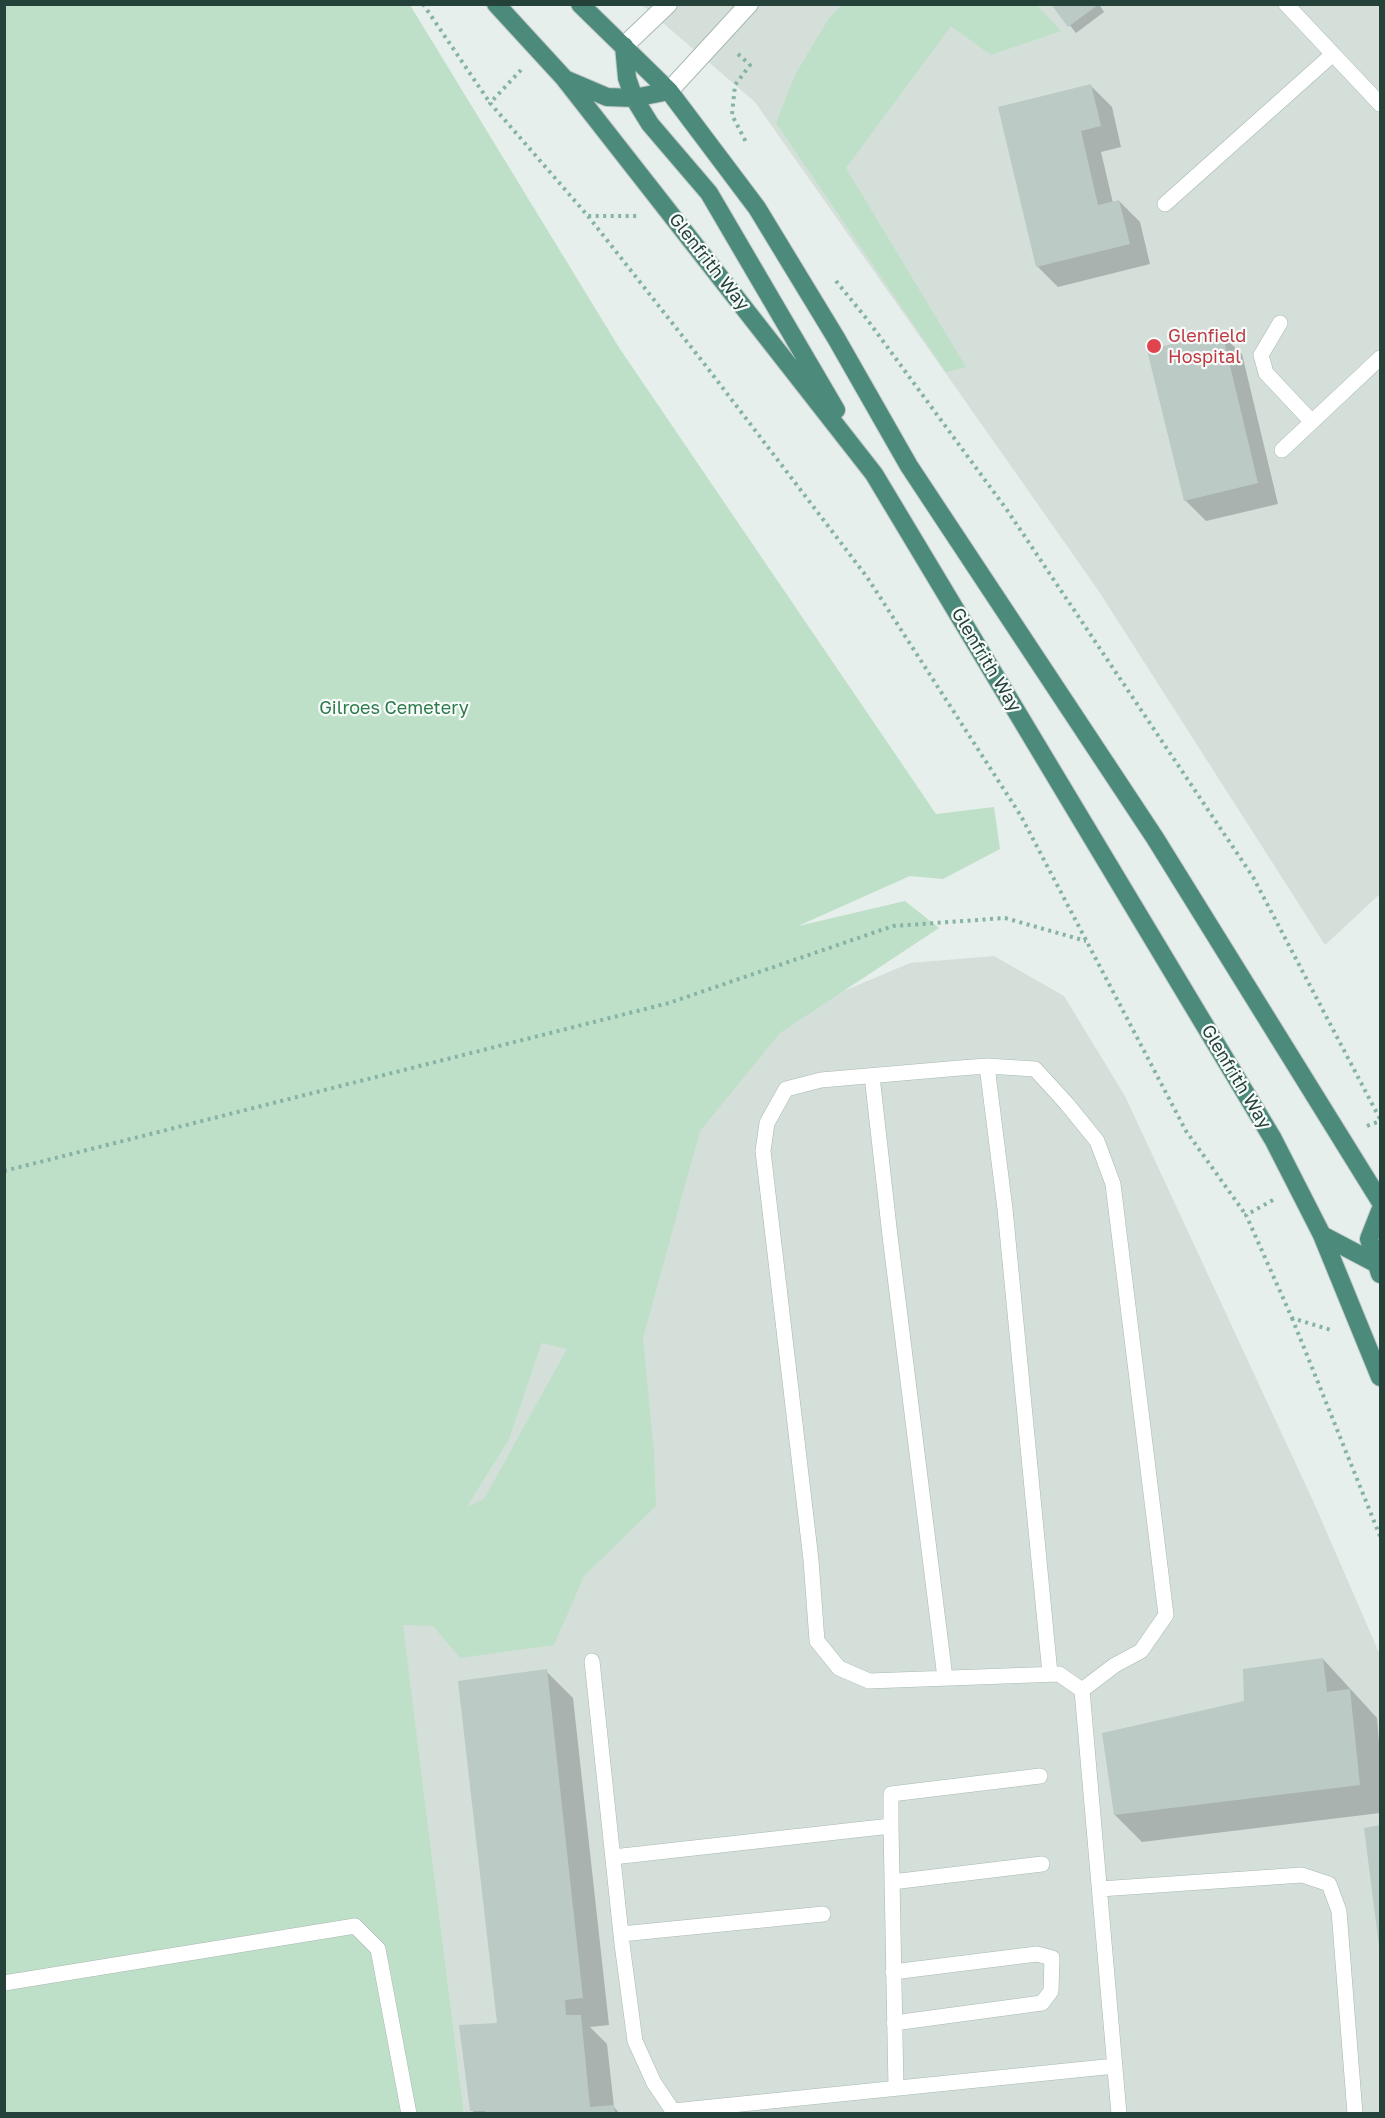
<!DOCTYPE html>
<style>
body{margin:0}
#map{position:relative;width:1385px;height:2118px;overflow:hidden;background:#e6efeb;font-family:"Golos Text",sans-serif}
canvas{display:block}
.frame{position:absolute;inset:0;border:6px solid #24423a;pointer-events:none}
</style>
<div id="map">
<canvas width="1385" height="2118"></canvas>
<div class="frame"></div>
</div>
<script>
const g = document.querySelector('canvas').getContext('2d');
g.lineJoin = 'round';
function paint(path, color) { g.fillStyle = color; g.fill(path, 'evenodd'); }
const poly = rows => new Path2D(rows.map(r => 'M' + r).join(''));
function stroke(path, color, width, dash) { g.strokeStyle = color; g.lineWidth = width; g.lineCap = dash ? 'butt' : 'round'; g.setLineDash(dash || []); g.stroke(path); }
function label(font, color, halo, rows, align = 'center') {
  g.font = font + ' "Golos Text",sans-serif'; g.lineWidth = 4.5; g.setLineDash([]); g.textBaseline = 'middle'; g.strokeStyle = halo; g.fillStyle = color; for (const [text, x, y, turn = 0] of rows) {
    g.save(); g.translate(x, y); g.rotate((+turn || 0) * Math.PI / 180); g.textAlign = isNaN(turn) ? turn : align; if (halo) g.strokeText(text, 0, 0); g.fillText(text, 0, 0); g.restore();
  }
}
paint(poly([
 [642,5,1380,5,1380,894,1325,945,1098,590,755,102],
 [994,956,1064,996,1125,1096,1314,1503,1380,1655,1380,2113,464,2113,401,1612,509,1440,631,1081,910,963]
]), '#d4dfda');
paint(poly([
 [5,5,410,5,620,349,936,814,994,807,1000,849,943,879,910,876,798,926,905,901,939,928,780,1033,700,1131,643,1338,654,1452,656,1506,584,1576,554,1645,460,1658,433,1626,403,1625,464,2113,5,2114],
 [542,1343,567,1349,484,1499,467,1507,509,1440],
 [842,5,1037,5,1061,31,991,55,951,26,846,168,966,367,946,372,776,123,795,75,829,18]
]), '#bfe0c8');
paint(poly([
 [1053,4,1099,4,1104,12,1076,33],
 [1091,86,1112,107,1121,147,1101,152,1113,203,1119,201,1140,222,1150,264,1058,287,1037,266],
 [1221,334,1242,354,1278,504,1206,521,1185,500],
 [1323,1659,1377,1718,1380,1755,1380,1813,1142,1842,1115,1815,1246,1702],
 [546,1671,573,1698,609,2025,590,2027,607,2044,614,2107,620,2114,475,2114,472,2110,499,2025],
 [1380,1827,1380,1945,1365,1829]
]), '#0003');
paint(poly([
 [1051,4,1099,4,1068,27],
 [1091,84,1101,126,1081,131,1098,205,1119,200,1130,244,1036,267,998,107],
 [1222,332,1258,483,1184,501,1147,350],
 [1323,1658,1327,1692,1350,1689,1360,1785,1114,1815,1102,1733,1244,1701,1243,1669],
 [547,1669,583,1998,565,2000,566,2015,581,2015,590,2107,614,2105,615,2114,485,2114,485,2111,470,2111,459,2025,497,2023,458,1681],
 [1380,1825,1380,1946,1379,1946,1364,1828]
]), '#bbcac4');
const service = poly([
 [1286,4,1380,104],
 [1165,204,1333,54],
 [1280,323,1261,355,1266,373,1312,422],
 [1282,450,1380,358],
 [987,1066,1005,1209,1050,1674],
 [872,1076,890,1236,945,1678],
 [592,1661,622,1944,635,2041,654,2083,673,2111,1115,2066],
 [1082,1690,1115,1665,1141,1651,1166,1615,1113,1184,1097,1141,1067,1104,1035,1069,987,1066,960,1068,821,1080,786,1089,767,1123,763,1151,811,1560,817,1641,839,1668,869,1681,1059,1674,1082,1690,1119,2114],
 [891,1826,896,2088],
 [613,1857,891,1826,891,1794,1040,1776],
 [892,1882,1042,1864],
 [1100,1889,1302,1875,1329,1884,1339,1911,1355,2114],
 [621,1934,823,1914],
 [893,1972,1037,1954,1052,1958,1051,1991,1042,2003,894,2023],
 [4,1983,355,1926,378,1949,409,2114]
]);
const minor = poly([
 [624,46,668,4],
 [669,91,749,4]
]);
const trunk = poly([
 [496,4,564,78,874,474,1273,1139,1322,1235,1380,1377],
 [580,4,669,91,757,208,836,338,909,466,1155,838,1380,1201],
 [624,46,627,78,634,98,650,124,709,193,836,410],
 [567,80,607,97,634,98,669,91],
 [1380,1211,1369,1239,1380,1274],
 [1322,1235,1377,1264,1380,1264]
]);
stroke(service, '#a8b8b2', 16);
stroke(minor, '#a8b8b2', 20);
stroke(trunk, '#c2cac8', 20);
stroke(poly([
 [423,4,490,103],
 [738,54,750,65,735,85,732,115,747,144],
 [521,70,490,103,588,216,637,216],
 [588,216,706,366,867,577,1021,816,1186,1131,1246,1215],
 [836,281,866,318,1007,510,1253,877,1380,1119],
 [1367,1126,1380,1121],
 [4,1171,669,1003,893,926,1005,918,1086,941],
 [1273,1200,1246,1215,1292,1318,1331,1330],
 [1292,1318,1380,1536]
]), '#86b3a5', 4, [3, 4.5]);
stroke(service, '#fff', 15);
stroke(minor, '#fff', 18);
stroke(trunk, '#4c8a7c', 18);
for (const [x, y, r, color] of [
 [1154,346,8,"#e0444e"]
]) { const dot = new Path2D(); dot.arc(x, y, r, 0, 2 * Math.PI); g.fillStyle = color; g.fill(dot); stroke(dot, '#f7fbf9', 2); }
label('18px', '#24423a', '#f7fbf9', [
 ["Glenfrith Way",709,262,52],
 ["Glenfrith Way",986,660,59],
 ["Glenfrith Way",1236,1077,59]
]);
label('18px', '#be3a42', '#f7fbf9', [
 ["Glenfield",1168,336],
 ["Hospital",1168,357]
], 'left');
label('18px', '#2d7a4b', '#f7fbf9', [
 ["Gilroes Cemetery",394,708]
]);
</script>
